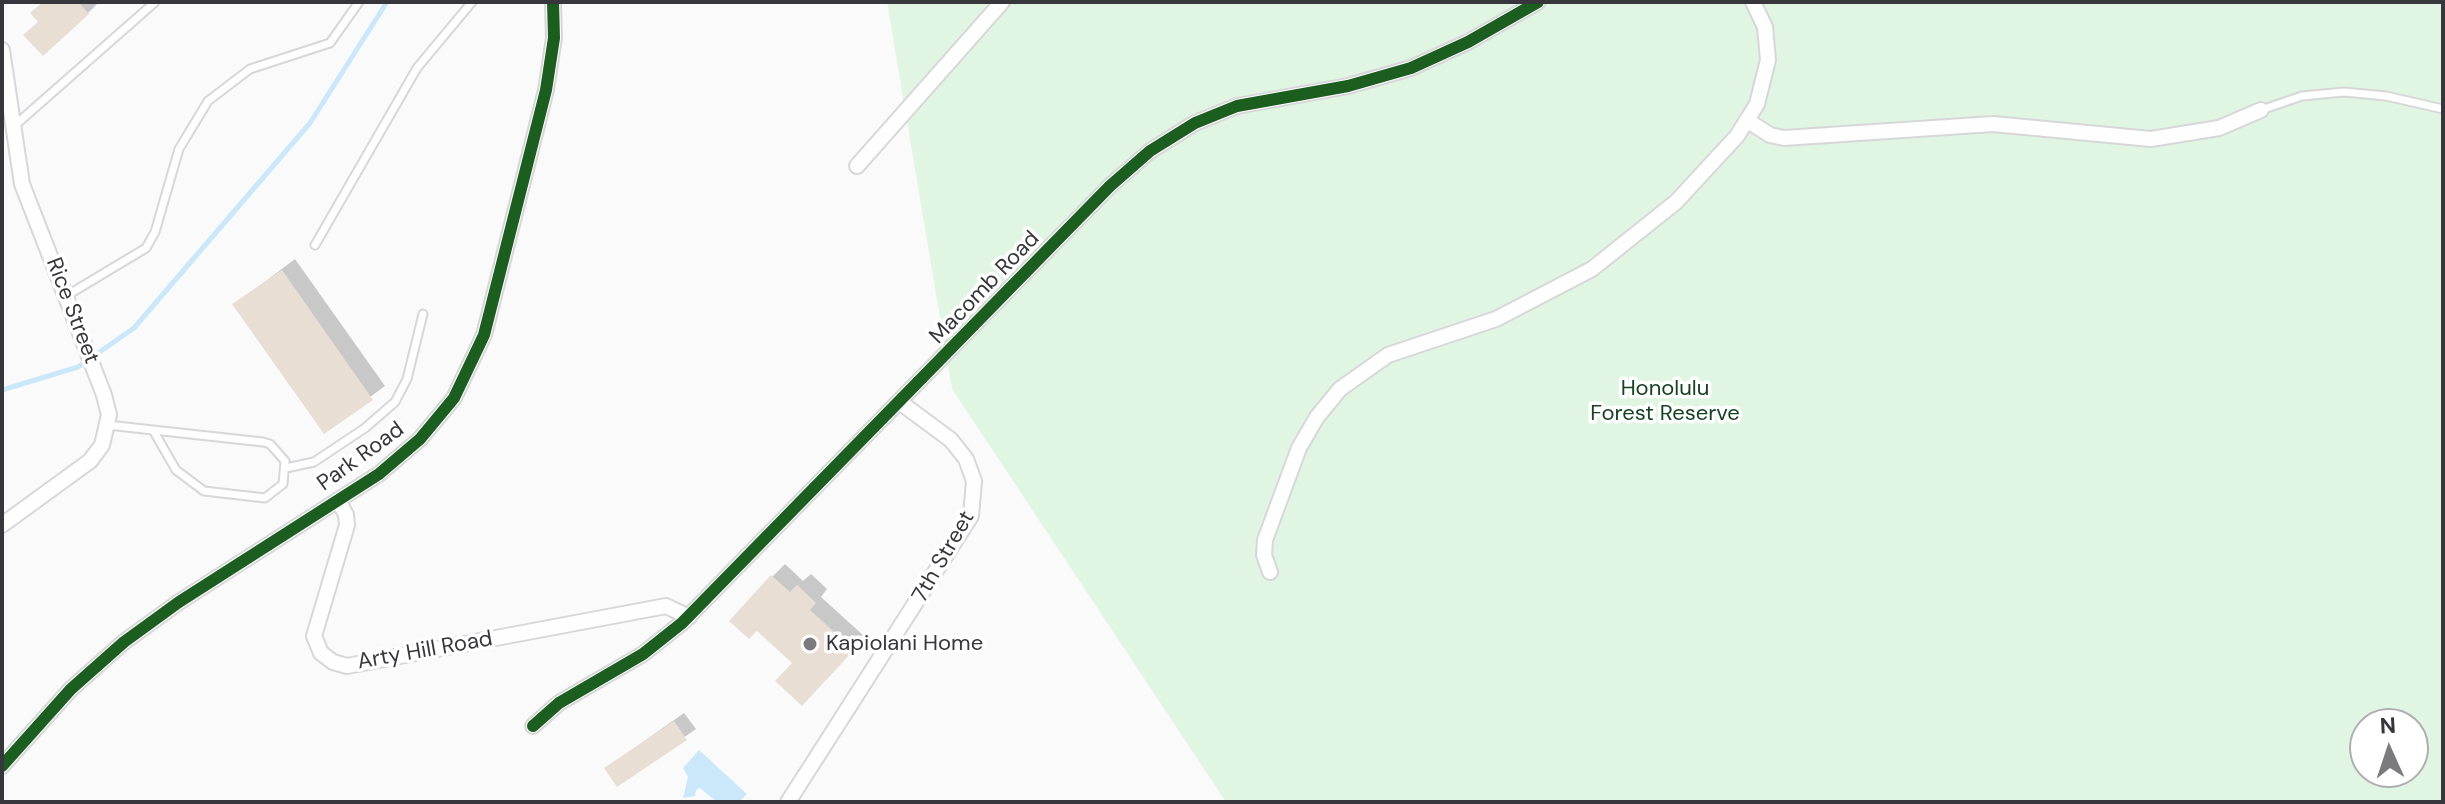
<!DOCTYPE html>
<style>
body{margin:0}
#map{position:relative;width:2445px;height:804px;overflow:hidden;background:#fafafb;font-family:"DM Sans",sans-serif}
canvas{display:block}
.frame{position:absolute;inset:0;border:4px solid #37363c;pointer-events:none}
.north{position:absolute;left:2349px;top:708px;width:80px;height:80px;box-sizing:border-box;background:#fff;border:2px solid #afafb1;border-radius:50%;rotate:357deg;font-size:22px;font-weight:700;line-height:32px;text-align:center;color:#37363c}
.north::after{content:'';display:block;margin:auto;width:28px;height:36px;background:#7b7b7f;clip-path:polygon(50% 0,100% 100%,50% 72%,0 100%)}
</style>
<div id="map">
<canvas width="2445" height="804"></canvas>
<div class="frame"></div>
<div class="north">N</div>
</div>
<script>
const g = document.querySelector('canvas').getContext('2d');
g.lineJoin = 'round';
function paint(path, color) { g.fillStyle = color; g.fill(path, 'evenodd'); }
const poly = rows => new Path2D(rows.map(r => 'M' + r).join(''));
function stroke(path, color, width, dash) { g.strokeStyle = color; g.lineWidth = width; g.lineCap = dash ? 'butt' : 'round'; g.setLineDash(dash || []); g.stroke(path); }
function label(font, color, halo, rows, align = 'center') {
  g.font = font + ' "DM Sans",sans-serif'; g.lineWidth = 7; g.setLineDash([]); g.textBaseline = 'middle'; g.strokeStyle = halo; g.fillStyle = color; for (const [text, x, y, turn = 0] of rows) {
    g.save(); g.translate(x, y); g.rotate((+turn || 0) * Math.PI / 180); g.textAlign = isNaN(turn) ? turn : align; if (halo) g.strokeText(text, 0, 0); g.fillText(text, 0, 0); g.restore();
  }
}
paint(poly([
 [887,2,2443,2,2443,802,1226,802,952,389],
 [2365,724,2413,724,2413,772,2365,772]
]), '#e0f6e3');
paint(poly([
 [699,750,747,794,739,802,717,802,700,788,696,790,695,796,683,798,688,777,683,768]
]), '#cbe7fa');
paint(poly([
 [45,2,95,2,97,4,88,13,40,21],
 [295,259,385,386,324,431,235,304],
 [785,564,803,581,811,574,827,589,821,597,864,636,815,690,795,663,772,577],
 [684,713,696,729,617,784,606,768]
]), '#0003');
stroke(poly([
 [2,390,78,367,134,328,310,123,387,2]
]), '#cbe7fa', 5);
paint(poly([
 [43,2,78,2,89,14,43,56,23,35,38,22,30,13],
 [282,270,373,400,324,434,232,304],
 [771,575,790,592,797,585,816,603,810,610,854,650,802,706,775,681,792,663,757,631,749,639,729,621],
 [674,721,687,740,617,787,604,768]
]), '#e8ded3');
const service = poly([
 [2261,110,2302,96,2344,92,2386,96,2443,109],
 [13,127,155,2],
 [315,245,417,68,472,2],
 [66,296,146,248,155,232,179,149,208,101,250,69,330,43,359,2],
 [108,425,153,430,263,442,270,444,285,461,283,484,265,498,204,491,176,470,153,430],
 [286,468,314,462,365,428,395,402,407,379,423,314]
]);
const minor = poly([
 [2,50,22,184,104,395,109,415,102,445,90,461,2,525],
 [1748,121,1770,135,1784,138,1993,124,2151,139,2219,128,2261,110],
 [857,166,1002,2],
 [338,500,346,515,347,525,314,636,321,653,333,662,347,666,666,606,689,617],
 [1270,572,1264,555,1265,540,1299,448,1317,417,1340,389,1388,355,1496,319,1592,269,1676,202,1737,136,1757,104,1768,60,1765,27,1753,2],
 [533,726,559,703,643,654,682,623,1110,186,1150,151,1195,123,1237,106,1348,86,1411,68,1468,42,1538,2],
 [2,766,71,689,124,642,179,602,379,474,420,439,454,398,484,335,546,90,554,38,553,2],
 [788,802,971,516,974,481,966,459,951,440,901,403]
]);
stroke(service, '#d7d7da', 11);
stroke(minor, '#d7d7da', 18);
stroke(service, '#fefefe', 7);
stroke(minor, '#fefefe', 14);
stroke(poly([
 [533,726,559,703,643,654,682,623,1110,186,1150,151,1195,123,1237,106,1348,86,1411,68,1468,42,1538,2],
 [2,766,71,689,124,642,179,602,379,474,420,439,454,398,484,335,546,90,554,38,553,2]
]), '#1b5e20', 12);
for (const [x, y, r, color] of [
 [810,644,8,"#7b7b7f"]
]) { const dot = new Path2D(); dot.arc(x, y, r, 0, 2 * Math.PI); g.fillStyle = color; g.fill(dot); stroke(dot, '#fff', 3); }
label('22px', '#37363c', '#fff', [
 ["Macomb Road",985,288,-46],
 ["Rice Street",72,311,69],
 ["Park Road",361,457,-36],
 ["7th Street",944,557,-60],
 ["Arty Hill Road",425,651,-10]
]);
label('22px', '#164222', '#fff', [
 ["Honolulu",1665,389],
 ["Forest Reserve",1665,414]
]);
label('22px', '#37363c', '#fff', [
 ["Kapiolani Home",826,644]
], 'left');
</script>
